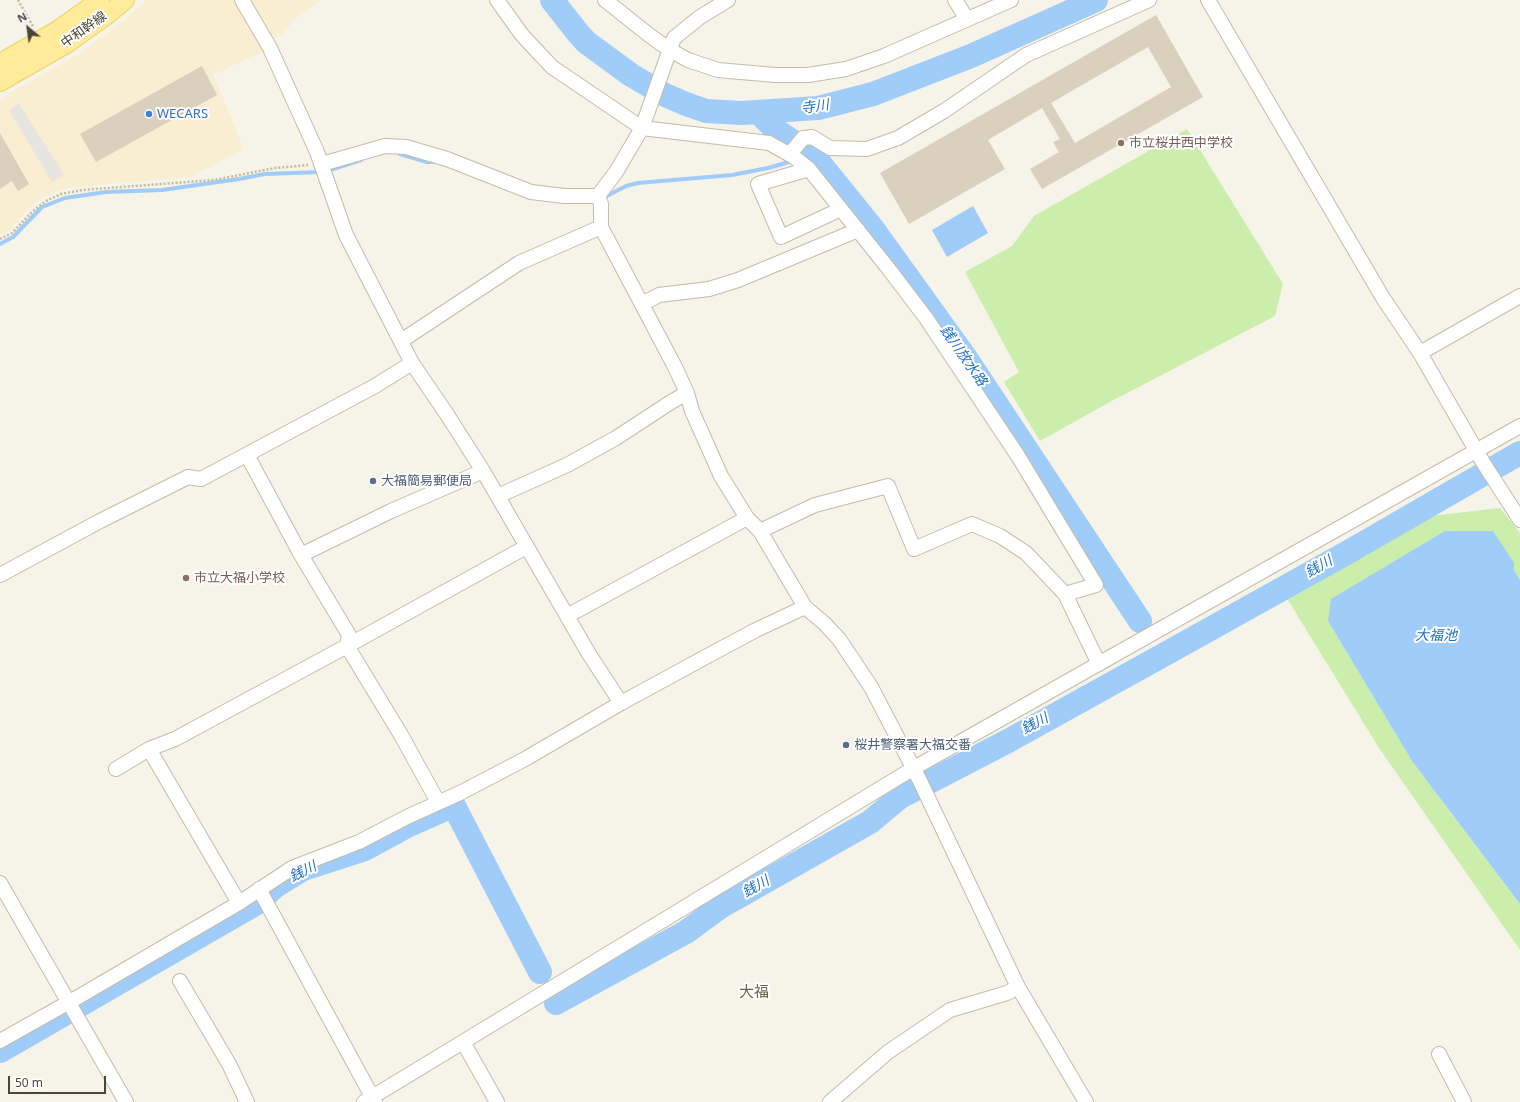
<!DOCTYPE html>
<meta charset="utf-8">
<style>
body{margin:0}
#map{position:relative;width:1520px;height:1102px;overflow:hidden;background:#f6f3e9;font-family:"Noto Sans",sans-serif}
canvas{display:block}
.north{position:absolute;left:8px;top:8px;width:40px;height:40px;-webkit-text-stroke:3px #fff;paint-order:stroke;rotate:331deg;font-size:11px;font-weight:700;line-height:16px;text-align:center;color:#4b4536}
.north::after{content:'';display:block;margin:auto;width:14px;height:18px;background:#4b4536;clip-path:polygon(50% 0,100% 100%,50% 72%,0 100%)}
.scale{position:absolute;left:8px;top:1076px;width:98px;height:18px;box-sizing:border-box;border:2px solid #4b4536;border-top:0;padding-left:5px;font-size:12px;line-height:14px;white-space:nowrap;color:#4b4536;-webkit-text-stroke:3px #fff;paint-order:stroke}
</style>
<div id="map">
<canvas width="1520" height="1102"></canvas>
<div class="north">N</div>
<div class="scale">50 m</div>
</div>
<script>
const g = document.querySelector('canvas').getContext('2d');
g.lineJoin = 'round';
function paint(path, color) { g.fillStyle = color; g.fill(path, 'evenodd'); }
const poly = rows => new Path2D(rows.map(r => 'M' + r).join(''));
function stroke(path, color, width, dash) { g.strokeStyle = color; g.lineWidth = width; g.lineCap = dash ? 'butt' : 'round'; g.setLineDash(dash || []); g.stroke(path); }
function label(font, color, halo, rows, align = 'center') {
  g.font = font + ' "Noto Sans","Noto Sans JP",sans-serif'; g.lineWidth = 4; g.setLineDash([]); g.textBaseline = 'middle'; g.strokeStyle = halo; g.fillStyle = color; for (const [text, x, y, turn = 0] of rows) {
    g.save(); g.translate(x, y); g.rotate((+turn || 0) * Math.PI / 180); g.textAlign = isNaN(turn) ? turn : align; if (halo) g.strokeText(text, 0, 0); g.fillText(text, 0, 0); g.restore();
  }
}
paint(poly([
 [147,0,236,0,264,51,213,75,244,149,190,177,72,187,53,193,37,201,26,211,9,231,0,235,0,99,75,56,120,24],
 [251,0,320,0,296,18,282,35,274,38]
]), '#f9edd2');
paint(poly([
 [1187,129,1283,284,1275,316,1108,403,1040,441,1004,382,1019,372,965,272,1012,246,1034,216],
 [1500,508,1520,533,1520,580,1514,570,1514,563,1328,621,1412,761,1520,904,1520,950,1379,748,1286,597,1421,517]
]), '#cbeead');
paint(poly([
 [19,104,64,175,52,182,9,110]
]), '#e7e5e1');
paint(poly([
 [973,206,988,233,947,257,932,230],
 [1445,531,1493,531,1514,563,1514,570,1520,580,1520,904,1412,761,1328,621,1331,599]
]), '#9fccf8');
stroke(poly([
 [396,151,400,154,427,162,437,162],
 [797,155,804,149],
 [327,171,361,160],
 [603,198,626,186,638,183,732,175,768,168,789,162,792,159],
 [0,244,13,237,42,207,65,198,106,192,162,190,239,179,265,174,321,172]
]), '#9fccf8', 4);
stroke(poly([
 [552,0,578,33,586,42,631,75,665,95,686,104,706,111,741,113,818,108,873,94,971,56,1096,0],
 [759,113,777,131,804,149,818,161,873,229,968,361,1140,621],
 [556,1003,686,932,720,907,870,822,900,797,1008,741,1167,653,1350,551,1520,453],
 [0,1051,255,904,277,885,303,869,365,849,409,825,448,808,454,806,540,972]
]), '#9fccf8', 24);
paint(poly([
 [1156,15,1203,97,1042,189,1030,169,1059,152,1053,142,1060,139,1042,108,988,140,1005,169,909,224,880,173],
 [1148,47,1171,87,1075,143,1051,103],
 [202,66,217,95,96,162,80,134],
 [0,133,29,184,18,191,12,181,0,189]
]), '#d9d0bd');
const minor = poly([
 [242,0,270,48,317,152,346,235,412,363,448,416,483,471,589,654,621,703],
 [497,0,522,35,552,67,642,128,769,143,794,157,809,169,888,268,926,318,1018,456,1096,585,1065,594,1099,664],
 [605,0,649,35,670,50,688,60,718,70,775,75,808,75,846,69,884,56,1011,0],
 [955,0,967,19],
 [1208,0,1383,298,1420,353,1484,464,1520,520],
 [790,154,803,138,812,137,830,148,867,149,898,138,944,111,1026,55,1149,0],
 [322,164,385,146,406,147,447,159,531,192,564,196,598,196],
 [809,169,758,184,781,237,841,209],
 [598,196,601,204,601,227,675,367,687,393,692,411,721,476,747,518,760,531,805,607,824,623,839,639,871,687,919,779,1018,987,1086,1102],
 [598,196,616,172,642,128,674,38,700,17,728,0],
 [642,304,659,295,709,289,738,280,858,230],
 [401,341,519,263,601,227],
 [1420,353,1520,296],
 [247,455,301,555,349,635,347,646,401,735,438,802],
 [498,496,567,465,616,438,671,402,687,393],
 [760,531,815,505,888,486,914,549,972,524,1000,536,1026,553,1065,594],
 [301,555,391,511,483,471],
 [0,575,100,521,188,477,201,479,375,386,412,363],
 [567,616,747,518],
 [149,749,239,903],
 [116,769,149,749,175,739,347,646,526,547],
 [0,883,126,1102],
 [259,889,375,1102],
 [180,981,229,1064,247,1102],
 [0,1041,80,996,239,903,292,868,359,842,409,816,460,793,525,759,621,703,713,653,756,630,805,607],
 [463,1042,497,1102],
 [1439,1054,1464,1102],
 [364,1102,914,768,1520,426],
 [830,1102,888,1052,950,1010,1007,993,1018,987]
]);
const major = poly([
 [0,63,58,30,100,0],
 [0,82,68,43,107,15,125,0]
]);
stroke(minor, '#c3bcaa', 16);
stroke(major, '#f1d25c', 20);
stroke(poly([
 [18,0,34,28],
 [0,239,12,233,32,212,46,201,61,194,82,190,214,180,275,168,309,165]
]), '#c6bb99', 2.5, [2, 2]);
stroke(minor, '#fff', 14);
stroke(major, '#ffeb99', 18);
for (const [x, y, r, color] of [
 [149,114,4,"#3f7fe0"],
 [1121,143,4,"#8d6e63"],
 [373,481,4,"#5c6f8a"],
 [186,578,4,"#8d6e63"],
 [846,745,4,"#5c6f8a"]
]) { const dot = new Path2D(); dot.arc(x, y, r, 0, 2 * Math.PI); g.fillStyle = color; g.fill(dot); stroke(dot, '#fff', 1.5); }
label('13px', '#4b4536', '#fff', [
 ["中和幹線",84,30,-35]
]);
label('13px', '#366cbe', '#fff', [
 ["WECARS",157,114]
], 'left');
label('13px', '#785e54', '#fff', [
 ["市立桜井西中学校",1129,143],
 ["市立大福小学校",194,578]
], 'left');
label('13px', '#4e5e75', '#fff', [
 ["大福簡易郵便局",381,481],
 ["桜井警察署大福交番",854,745]
], 'left');
label('italic 14px', '#2270c4', '#fff', [
 ["寺川",815,107,-8],
 ["銭川放水路",963,356,55],
 ["銭川",1319,567,-30],
 ["大福池",1436,636],
 ["銭川",1035,724,-28],
 ["銭川",303,872,-26],
 ["銭川",756,887,-30]
]);
label('15px', '#6f644c', '#fff', [
 ["大福",754,993]
]);
</script>
